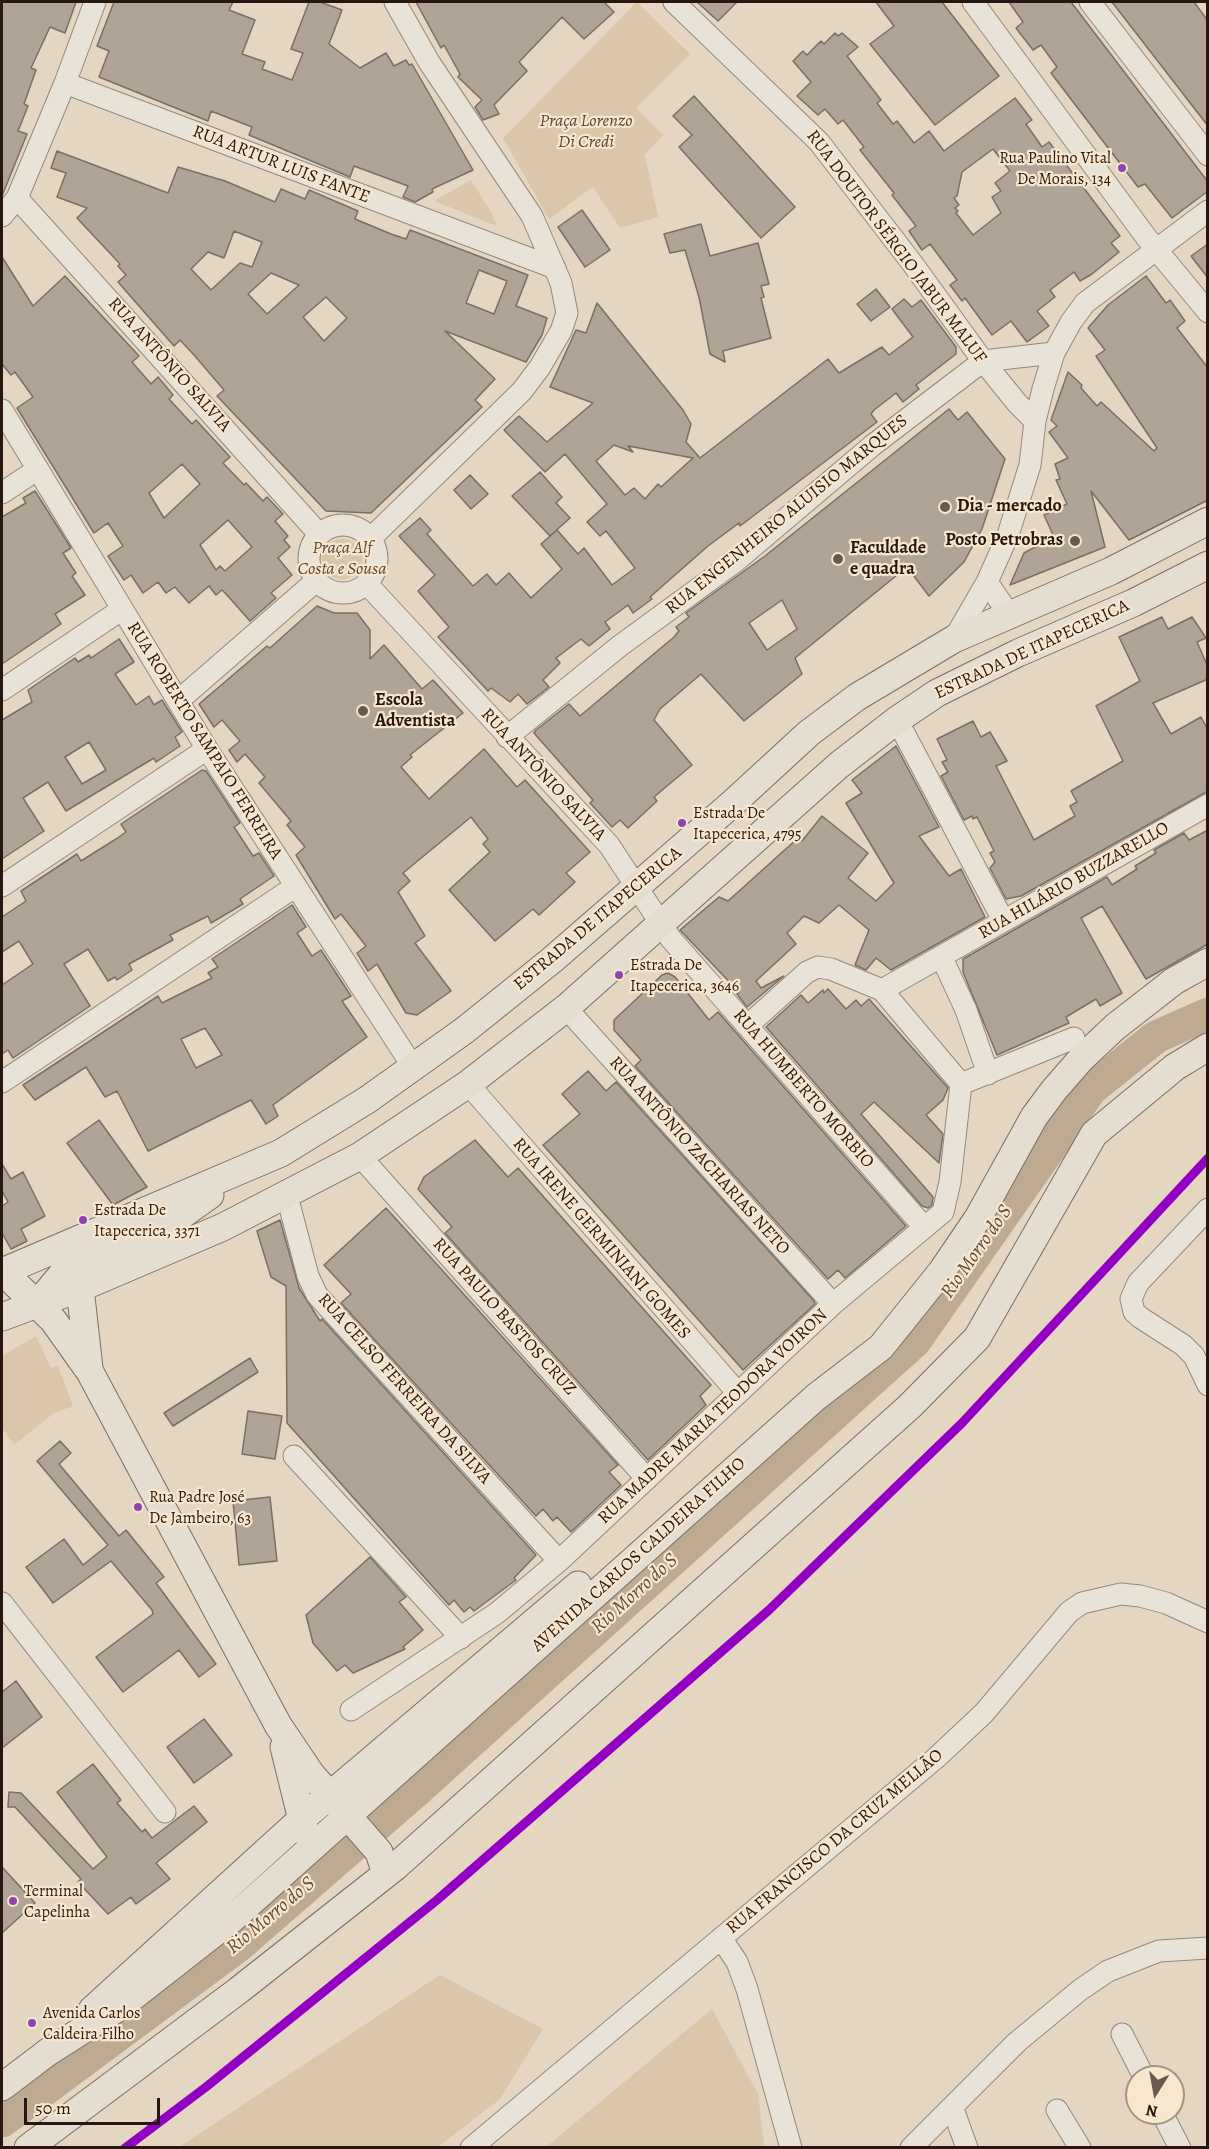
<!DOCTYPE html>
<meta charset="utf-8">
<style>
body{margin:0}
#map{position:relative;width:1209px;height:2149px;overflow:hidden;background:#e5d6c1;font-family:Alegreya,serif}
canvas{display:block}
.frame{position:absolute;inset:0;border:3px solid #271710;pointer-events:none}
.north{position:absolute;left:1125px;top:2065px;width:60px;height:60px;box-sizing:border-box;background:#f8e6cd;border:2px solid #a49381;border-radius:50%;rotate:191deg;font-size:16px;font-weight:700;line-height:24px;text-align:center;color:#271710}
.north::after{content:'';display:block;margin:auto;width:21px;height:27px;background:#6a5a4e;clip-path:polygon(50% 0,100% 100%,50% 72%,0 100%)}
.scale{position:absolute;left:24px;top:2098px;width:136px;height:27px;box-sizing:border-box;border:3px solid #271710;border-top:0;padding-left:8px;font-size:18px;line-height:21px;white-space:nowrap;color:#271710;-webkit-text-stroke:4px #f8e6cd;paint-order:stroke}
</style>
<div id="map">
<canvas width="1209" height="2149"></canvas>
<div class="frame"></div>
<div class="north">N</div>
<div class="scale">50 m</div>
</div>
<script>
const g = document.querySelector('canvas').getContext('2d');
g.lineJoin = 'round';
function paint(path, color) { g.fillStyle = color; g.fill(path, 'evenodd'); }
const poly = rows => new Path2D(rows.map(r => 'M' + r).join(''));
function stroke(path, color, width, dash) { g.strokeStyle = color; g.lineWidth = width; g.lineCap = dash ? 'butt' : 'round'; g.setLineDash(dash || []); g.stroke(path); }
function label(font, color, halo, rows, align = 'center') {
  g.font = font + ' Alegreya,serif'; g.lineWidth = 4.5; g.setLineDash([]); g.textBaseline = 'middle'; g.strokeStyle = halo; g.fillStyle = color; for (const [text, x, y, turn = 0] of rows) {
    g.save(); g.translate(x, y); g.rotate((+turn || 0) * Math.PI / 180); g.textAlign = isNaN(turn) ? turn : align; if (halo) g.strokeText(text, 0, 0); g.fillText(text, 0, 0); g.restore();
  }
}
paint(poly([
 [637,2,690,54,636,108,663,135,645,155,658,217,620,228,593,187,549,219,503,138],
 [471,180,492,214,497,226,434,201],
 '322 559a20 20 0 1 1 40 0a20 20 0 1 1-40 0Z',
 [36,1336,51,1368,58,1366,73,1406,54,1413,14,1445,2,1428,2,1356],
 [440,1975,543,2029,500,2099,438,2147,179,2147],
 [712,2009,758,2094,764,2147,546,2147]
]), '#dac6a9');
stroke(poly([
 [2,2121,238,1946,417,1790,915,1341,1091,1089,1156,1037,1208,1014]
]), '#beaa90', 33);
const building = poly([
 [2,2,76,2,65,33,50,27,31,68,36,70,24,104,28,106,18,131,27,134,2,196,2,2],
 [114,2,233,2,229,10,255,20,242,54,265,62,262,69,292,80,303,53,291,49,309,2,320,2,342,10,329,44,360,68,386,53,394,66,406,60,409,65,412,64,473,170,432,189,433,192,415,202,403,197,408,186,354,166,350,177,249,135,252,127,211,111,208,121,99,77,109,51,97,46,114,2],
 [416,2,604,2,614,12,584,39,562,17,519,62,527,71,494,105,499,114,483,120,475,107,482,100,458,77,460,74,444,45,441,48,416,2],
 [697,2,737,2,718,21,697,2],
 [876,2,942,2,999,76,935,125,870,44,894,26,876,2],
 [1009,2,1071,2,1208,182,1208,191,1172,218,1145,184,1138,187,1051,73,1057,67,1041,45,1033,50,1016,28,1023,22,1009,2],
 [1112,2,1194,2,1208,21,1208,126,1112,2],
 [835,33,838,36,842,33,858,47,847,56,881,100,877,103,893,124,897,121,914,143,929,131,944,151,1015,98,1032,120,1026,124,1042,147,1049,142,1120,236,1111,243,1119,252,1092,274,1080,281,1074,272,1050,290,1055,297,1037,311,1049,326,1027,342,1011,321,992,335,965,298,962,301,950,285,957,280,930,244,922,250,909,231,916,226,892,195,894,193,860,150,864,147,843,120,838,124,825,109,818,115,797,96,811,82,793,61,803,51,807,55,821,41,824,44,835,33],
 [993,149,1010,171,995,183,1001,191,992,197,1001,213,973,235,956,213,958,211,955,208,959,205,954,198,957,196,962,172,993,149],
 [694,96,795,207,761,238,679,147,692,135,673,116,694,96],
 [57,151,168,193,178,167,225,181,275,202,281,189,305,199,309,190,358,211,355,219,391,234,406,239,410,230,528,275,516,306,547,318,542,335,526,362,445,331,495,379,475,400,482,407,371,513,326,511,217,396,224,390,194,355,180,340,174,346,118,282,126,275,118,266,120,264,77,218,87,208,57,197,66,173,51,168,57,151],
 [234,231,262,242,252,267,240,263,211,290,191,269,208,252,224,258,234,231],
 [479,270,507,281,494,314,466,303,479,270],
 [271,273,299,285,267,314,248,294,271,273],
 [326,297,347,318,324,341,303,317,326,297],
 [582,210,610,250,585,267,558,227,582,210],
 [701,224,710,256,758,243,769,284,761,286,764,297,761,298,771,338,723,351,725,362,710,354,699,297,685,250,670,253,664,234,701,224],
 [1208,244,1208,278,1191,256,1208,244],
 [2,257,33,306,65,276,139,356,132,362,151,384,158,377,173,395,169,399,192,424,196,420,230,457,223,463,244,485,246,483,263,501,267,497,283,514,275,521,288,536,284,540,290,547,278,558,292,575,271,593,276,598,250,621,226,594,222,590,216,595,209,586,189,603,175,587,166,593,158,582,143,593,131,575,124,580,108,556,123,546,108,523,94,533,17,408,33,397,15,372,11,375,2,364,2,257],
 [182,464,200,484,164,518,149,493,182,464],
 [228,520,252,547,225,571,220,566,216,570,200,545,228,520],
 [1146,276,1166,303,1170,300,1185,321,1177,328,1208,368,1208,500,1129,540,1091,491,1105,547,1010,585,1024,553,1054,537,1044,515,1067,504,1056,480,1060,479,1055,464,1068,458,1049,432,1057,426,1051,420,1068,372,1082,385,1081,388,1097,406,1101,402,1154,451,1157,448,1096,356,1105,350,1088,328,1108,305,1146,276],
 [876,289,890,307,871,321,857,304,876,289],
 [904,299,912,307,921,300,956,347,956,354,916,385,919,389,903,402,896,393,874,410,871,414,877,422,740,526,739,523,708,546,650,597,652,599,633,613,628,605,605,622,610,629,589,646,581,639,556,658,560,663,543,680,549,687,527,704,518,694,510,702,491,688,488,691,438,637,449,627,418,591,435,575,399,536,420,518,431,530,427,534,473,586,487,574,496,585,509,573,531,598,562,569,541,544,557,530,578,554,584,548,612,585,635,568,606,531,600,536,587,522,607,504,565,454,545,472,504,430,519,416,547,442,593,403,550,387,576,330,586,333,597,303,683,410,691,424,686,442,700,458,828,359,839,373,882,347,889,355,913,337,892,309,904,299],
 [614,445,633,452,628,446,693,458,661,487,658,484,645,499,634,488,625,495,596,461,614,445],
 [949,409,958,420,967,412,1005,459,982,529,964,562,929,596,907,567,795,658,802,674,744,721,701,674,660,709,654,720,692,765,654,797,657,801,628,828,620,820,612,827,590,803,593,800,534,733,536,730,569,704,580,716,674,637,679,631,676,627,689,617,686,613,765,556,949,409],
 [782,600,797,629,767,650,749,623,782,600],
 [540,472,562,497,556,503,570,518,550,536,512,496,540,472],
 [470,475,488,494,471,509,454,490,470,475],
 [35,491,71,548,63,553,76,573,72,576,85,595,55,614,61,624,2,664,2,517,26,503,23,498,35,491],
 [317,606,334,613,357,613,370,630,370,659,384,645,422,689,433,680,463,713,410,755,412,757,401,767,429,799,484,749,517,787,525,780,590,852,566,873,575,882,539,915,533,909,495,941,449,890,490,852,483,844,488,839,471,817,403,873,410,881,398,892,425,936,415,943,451,991,417,1015,406,1013,377,964,368,971,357,953,366,946,341,914,335,919,296,855,305,847,287,825,291,821,259,783,265,777,245,754,237,762,229,750,240,741,222,720,214,727,199,704,267,646,270,648,317,606],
 [1162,617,1168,629,1192,617,1206,638,1197,642,1208,667,1208,679,1153,703,1171,734,1201,717,1208,730,1208,791,1021,896,1006,899,990,868,995,862,990,853,994,851,977,817,973,819,972,816,964,820,941,776,948,772,942,762,947,760,937,739,973,721,981,737,990,732,1007,761,996,766,1034,840,1075,816,1070,806,1077,802,1071,791,1123,761,1096,706,1140,681,1119,637,1162,617],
 [119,639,134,662,115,674,136,705,149,696,154,705,162,700,182,732,175,737,180,746,156,762,154,758,66,811,48,782,23,798,44,831,2,859,2,720,32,702,28,690,75,658,78,662,89,655,91,658,119,639],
 [89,742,106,770,82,784,65,757,89,742],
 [896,746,939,827,919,836,949,876,961,869,985,917,891,970,876,958,866,970,855,965,869,930,839,905,819,923,804,916,787,933,796,944,756,981,761,988,784,976,747,1007,737,994,739,992,680,930,719,897,728,901,798,838,802,841,822,816,868,853,848,878,876,901,894,883,846,803,862,793,852,780,896,746],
 [202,770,206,771,240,823,234,827,253,856,259,853,274,876,240,899,243,904,211,923,208,916,170,935,173,940,129,964,132,970,117,980,115,977,108,981,88,949,64,964,90,1006,13,1058,8,1050,2,1054,2,985,33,964,19,941,2,952,2,917,26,901,21,891,77,854,81,861,116,839,126,832,121,824,202,770],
 [1208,830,1208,944,1146,979,1102,906,1081,918,1122,993,1100,1006,1096,999,1066,1017,1069,1023,997,1055,963,972,963,959,1107,877,1112,885,1137,869,1135,866,1156,853,1154,850,1184,833,1189,840,1208,830],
 [292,905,306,927,297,933,312,956,321,950,351,996,342,1001,367,1037,273,1105,278,1116,266,1124,251,1100,148,1151,117,1091,105,1097,86,1067,35,1100,23,1085,158,996,162,1003,212,978,208,973,218,967,212,959,292,905],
 [205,1028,222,1055,196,1068,181,1039,205,1028],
 [668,973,675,977,709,1020,718,1012,906,1226,845,1278,838,1270,828,1279,635,1066,641,1060,614,1030,614,1020,662,975,668,973],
 [828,989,846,1009,856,1000,861,1006,869,999,948,1088,943,1100,926,1115,943,1134,939,1163,874,1102,861,1114,933,1197,932,1205,928,1208,922,1206,766,1027,801,995,808,1003,823,990,824,993,828,989],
 [588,1071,606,1091,616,1082,814,1301,815,1304,743,1370,543,1145,580,1114,562,1094,588,1071],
 [99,1120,147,1187,113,1205,67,1143,99,1120],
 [475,1140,508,1177,518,1168,711,1385,700,1396,706,1405,648,1460,445,1233,452,1227,418,1189,424,1177,475,1140],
 [2,1164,11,1179,23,1172,45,1216,21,1229,27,1241,11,1249,2,1233,2,1206,8,1202,2,1191,2,1164],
 [386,1208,618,1465,609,1472,621,1485,571,1532,557,1517,553,1521,543,1509,536,1516,341,1303,351,1294,324,1265,386,1208],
 [280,1220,299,1288,320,1321,322,1319,536,1555,514,1578,516,1580,474,1611,470,1607,464,1612,454,1600,449,1605,287,1423,286,1286,271,1277,257,1231,280,1220],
 [250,1358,258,1372,173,1426,164,1413,250,1358],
 [248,1411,282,1416,275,1459,242,1454,248,1411],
 [60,1441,71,1453,59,1464,119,1536,126,1530,164,1577,156,1583,216,1664,199,1677,179,1650,123,1692,96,1657,153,1614,152,1610,111,1561,53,1603,26,1567,64,1539,83,1565,108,1545,37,1461,60,1441],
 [270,1497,277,1561,239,1565,233,1501,270,1497],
 [370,1557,406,1597,399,1602,423,1630,403,1647,405,1649,353,1673,345,1665,337,1671,313,1643,306,1615,370,1557],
 [16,1681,42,1717,2,1748,2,1692,16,1681],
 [204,1719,232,1755,194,1783,167,1747,204,1719],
 [93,1764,121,1800,117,1803,142,1832,145,1829,152,1838,194,1806,207,1822,156,1863,170,1879,136,1904,131,1897,108,1914,78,1882,81,1879,15,1807,8,1807,9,1792,21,1793,93,1869,107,1857,57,1792,93,1764],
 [2,1867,35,1903,2,1933,2,1867]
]);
paint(building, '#afa496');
stroke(building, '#796f64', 1.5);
const minor = poly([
 [674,2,819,142,912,263,983,361,1017,403,1035,421],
 [973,2,1146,237,1208,312],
 [1090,2,1208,155],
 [65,83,555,268],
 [17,198,319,534],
 [2,216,17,198,65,83,95,2],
 [2,410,207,749,413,1067],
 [2,493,38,469],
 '309 559a34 34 0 1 1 68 0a34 34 0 1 1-68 0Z',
 [371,538,522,391,540,367,561,331,567,313,561,283,532,216,429,62,395,2],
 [987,582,1010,616],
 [367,584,609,845,671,939,924,1227],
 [954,639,987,582,1008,535,1030,465,1035,421,1043,389,1054,353,1071,322,1085,303,1208,211],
 [2,690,121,610],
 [178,701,316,581],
 [897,720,1003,920],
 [507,737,621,645,736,561,873,445,983,361,1054,353],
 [2,886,207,749],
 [942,958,966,1010,988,1074],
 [882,990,1208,805],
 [566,1008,833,1304],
 [747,1026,807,972,818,967,831,969,882,990,961,1084],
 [2,1082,296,886],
 [468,1084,737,1392],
 [360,1156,647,1479],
 [287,1196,308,1276,317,1295,559,1561],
 [1208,1209,1138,1283,1131,1299,1134,1312,1141,1318,1183,1345,1194,1356,1208,1385],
 [294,1456,461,1638],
 [2,1603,165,1812],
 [351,1710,497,1613,559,1561,833,1304,943,1212,950,1182,961,1084,1074,1038],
 [721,1938,737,1962,747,1989,791,2148],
 [1122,2034,1144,2077],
 [953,2109,967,2148],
 [1057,2110,1080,2148],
 [1162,2113,1180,2148],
 [471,2148,936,1758,984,1713,1069,1612,1082,1603,1121,1594,1140,1596,1166,1603,1208,1622],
 [911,2148,1017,2042,1080,1990,1108,1971,1159,1951,1208,1948]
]);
const major = poly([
 [2,1271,53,1320,90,1372,278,1725,311,1774,379,1852,386,1874],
 [2,1272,281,1153,367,1100,465,1030,552,960,734,802,809,733,857,697,954,639,1111,571,1208,521],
 [80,1288,89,1368],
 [39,1302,63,1273,83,1261,175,1220,210,1195],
 [2,1317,80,1288,223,1227,360,1156,468,1084,566,1008,839,765,897,720,937,693,1018,653,1133,603,1208,565],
 [284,1747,305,1832],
 [92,2010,303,1818,578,1585],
 [2,2087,48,2052,122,2005,232,1919,816,1397,881,1347,942,1271,978,1218,1034,1117,1054,1090,1081,1059,1115,1027,1174,981,1208,962],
 [28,2148,239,1990,395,1867,910,1406,977,1338,1094,1134,1175,1067,1208,1047]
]);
stroke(minor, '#92887c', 23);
stroke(major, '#796f64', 29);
stroke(minor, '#e9e2d7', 21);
stroke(major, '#e5ddd0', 27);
stroke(poly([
 [125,2148,206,2087,437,1900,769,1610,962,1423,1208,1158]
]), '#9200c3', 9);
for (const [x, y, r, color] of [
 [1122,168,5,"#8e44ad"],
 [945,507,6,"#6a5a4e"],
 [1075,541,6,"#6a5a4e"],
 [838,559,6,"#6a5a4e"],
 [363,711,6,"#6a5a4e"],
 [682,823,5,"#8e44ad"],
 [619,975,5,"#8e44ad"],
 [83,1220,5,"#8e44ad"],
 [138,1507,5,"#8e44ad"],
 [13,1901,5,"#8e44ad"],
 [32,2023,5,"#8e44ad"]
]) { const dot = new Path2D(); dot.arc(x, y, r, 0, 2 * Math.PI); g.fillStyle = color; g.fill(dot); stroke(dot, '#f8e6cd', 2); }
label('16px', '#271710', '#f8e6cd', [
 ["Rua Paulino Vital",1111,159,"right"],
 ["De Morais, 134",1111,180,"right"],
 ["Estrada De",693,814],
 ["Itapecerica, 4795",693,835],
 ["Estrada De",630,966],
 ["Itapecerica, 3646",630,987],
 ["Estrada De",94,1211],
 ["Itapecerica, 3371",94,1232],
 ["Rua Padre José",149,1498],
 ["De Jambeiro, 63",149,1519],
 ["Terminal",24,1892],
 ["Capelinha",24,1913],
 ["Avenida Carlos",43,2014],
 ["Caldeira Filho",43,2035]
], 'left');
label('italic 18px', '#5a4738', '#f8e6cd', [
 ["Praça Lorenzo",586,122],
 ["Di Credi",586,143],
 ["Praça Alf",342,549],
 ["Costa e Sousa",342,570]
]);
label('18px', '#271710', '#f8e6cd', [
 ["RUA ARTUR LUIS FANTE",281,165,21],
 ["RUA DOUTOR SÉRGIO JABUR MALUF",896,247,53],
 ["RUA ANTÔNIO SALVIA",169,365,48],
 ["RUA ENGENHEIRO ALUISIO MARQUES",787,515,-39],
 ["ESTRADA DE ITAPECERICA",1032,650,-25],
 ["RUA ROBERTO SAMPAIO FERREIRA",204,741,58],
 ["RUA ANTÔNIO SALVIA",543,775,47],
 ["RUA HILÁRIO BUZZARELLO",1074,881,-30],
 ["ESTRADA DE ITAPECERICA",598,919,-40],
 ["RUA HUMBERTO MORBIO",803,1089,49],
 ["RUA ANTÔNIO ZACHARIAS NETO",699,1156,48],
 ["RUA IRENE GERMINIANI GOMES",601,1239,49],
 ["RUA PAULO BASTOS CRUZ",504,1317,48],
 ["RUA CELSO FERREIRA DA SILVA",404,1389,48],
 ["RUA MADRE MARIA TEODORA VOIRON",713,1417,-43],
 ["AVENIDA CARLOS CALDEIRA FILHO",639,1555,-42],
 ["RUA FRANCISCO DA CRUZ MELLÃO",835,1842,-40]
]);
label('bold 18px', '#271710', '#f8e6cd', [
 ["Dia - mercado",957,507],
 ["Posto Petrobras",1063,541,"right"],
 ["Faculdade",850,549],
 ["e quadra",850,570],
 ["Escola",375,701],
 ["Adventista",375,722]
], 'left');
label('italic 20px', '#5d4a3b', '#f8e6cd', [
 ["Rio Morro do S",977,1252,-55],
 ["Rio Morro do S",635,1594,-42],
 ["Rio Morro do S",271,1916,-40]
]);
</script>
